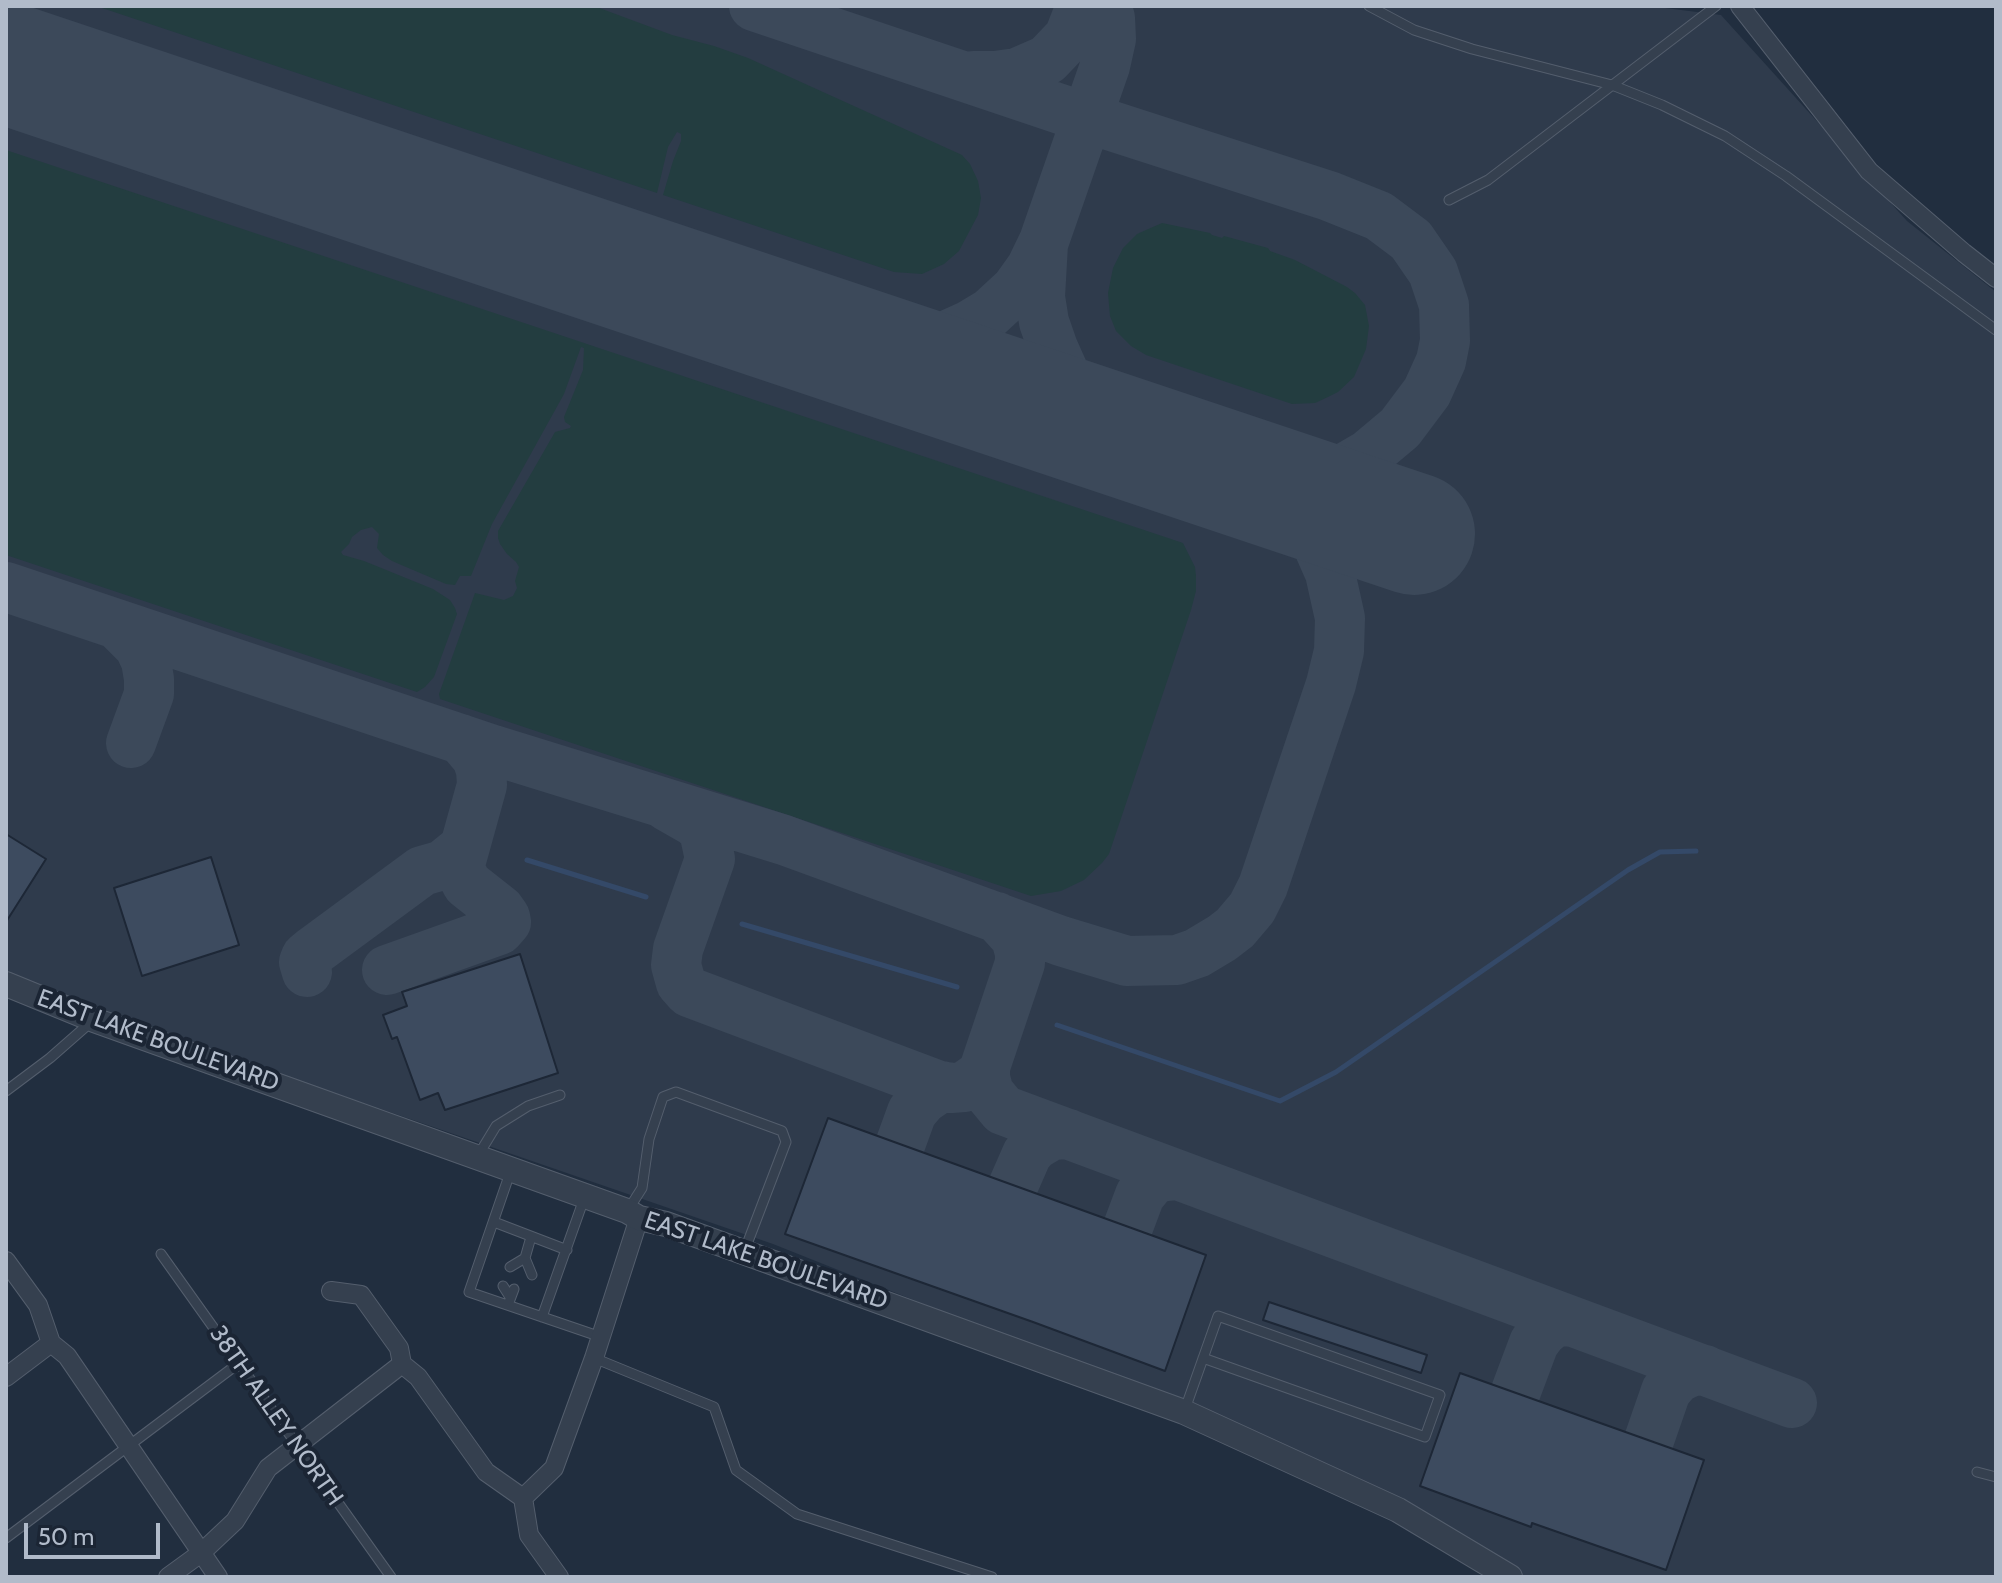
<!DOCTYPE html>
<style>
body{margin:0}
#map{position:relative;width:2002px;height:1583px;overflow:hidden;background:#212e3f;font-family:Cabin,sans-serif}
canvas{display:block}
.frame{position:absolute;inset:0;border:8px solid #b1bbca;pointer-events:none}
.scale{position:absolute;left:24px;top:1523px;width:136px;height:36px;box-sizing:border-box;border:4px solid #b1bbca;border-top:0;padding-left:10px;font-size:24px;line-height:28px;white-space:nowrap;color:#b1bbca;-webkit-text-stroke:6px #1b2534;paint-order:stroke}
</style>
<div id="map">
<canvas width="2002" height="1583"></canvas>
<div class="frame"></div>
<div class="scale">50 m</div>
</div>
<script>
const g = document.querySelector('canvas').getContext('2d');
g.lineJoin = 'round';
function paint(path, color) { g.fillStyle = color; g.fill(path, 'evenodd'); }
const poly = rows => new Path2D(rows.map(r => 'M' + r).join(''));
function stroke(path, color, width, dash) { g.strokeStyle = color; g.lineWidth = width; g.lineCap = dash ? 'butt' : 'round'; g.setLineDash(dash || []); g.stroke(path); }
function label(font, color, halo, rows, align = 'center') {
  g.font = font + ' Cabin,sans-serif'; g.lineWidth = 8; g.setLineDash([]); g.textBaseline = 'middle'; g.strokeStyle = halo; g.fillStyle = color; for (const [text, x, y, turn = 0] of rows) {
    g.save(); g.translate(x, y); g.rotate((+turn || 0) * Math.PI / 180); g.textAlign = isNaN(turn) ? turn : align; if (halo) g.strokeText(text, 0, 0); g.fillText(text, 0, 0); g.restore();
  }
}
paint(poly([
 [6,6,1649,6,1721,15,1907,221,1996,292,1996,1577,1527,1577,1172,1403,773,1244,73,1003,6,973]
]), '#2f3b4c');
paint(poly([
 [96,6,594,6,672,35,714,46,748,58,962,155,970,164,978,181,981,198,978,215,959,251,944,264,922,274,894,272,663,195,673,161,681,141,681,134,677,132,668,147,657,193],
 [6,150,1183,543,1195,567,1196,576,1196,591,1191,610,1109,854,1102,863,1084,880,1061,891,1031,896,440,699,439,694,475,593,504,600,513,596,517,588,515,581,519,567,516,562,507,554,500,544,498,538,498,531,555,432,570,428,571,426,565,422,564,417,583,370,584,348,581,347,564,394,492,524,471,576,460,576,455,585,446,584,392,561,383,555,377,548,379,534,372,527,361,530,352,537,349,544,341,552,343,555,364,561,433,589,450,600,455,608,457,614,434,677,425,687,417,692,6,555],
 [1162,223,1210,233,1212,235,1222,238,1224,236,1268,248,1270,251,1295,260,1347,287,1355,293,1365,305,1369,326,1366,349,1354,377,1338,392,1328,397,1315,403,1292,404,1146,355,1131,346,1116,331,1110,316,1108,293,1113,268,1123,248,1137,234]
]), '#233d40');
stroke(poly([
 [527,860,646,897],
 [742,924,957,987],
 [1057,1025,1280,1101,1336,1072,1628,870,1660,852,1696,851]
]), '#344968', 5);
stroke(poly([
 [754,6,1087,118,1329,196,1379,216,1411,240,1433,272,1444,305,1445,341,1441,361,1427,392,1400,428,1369,454,1345,468,1312,479,1275,487],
 [973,76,995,76,1017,73,1047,60,1069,37,1081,6],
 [1043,244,1040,297,1044,322,1053,348,1078,404,1090,425],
 [832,339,890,345,912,344,939,339,970,325,990,313,1016,289,1031,268,1044,241,1105,66,1111,39,1110,18,1106,6],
 [6,587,493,750,784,840,1061,941,1127,961,1177,960,1197,953,1222,938,1235,928,1252,908,1263,886,1331,684,1339,651,1340,618,1330,573,1308,523,1282,489],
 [118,625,139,646,146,661,149,679,149,694,131,743],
 [667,806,695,822,704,831,710,859,678,949,676,965,681,983,689,992,939,1086,951,1088,964,1087,981,1075,985,1067],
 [997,917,1016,938,1020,953,1020,963,985,1067,985,1078,989,1093,1003,1110,1792,1403],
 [387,970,499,930,506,922,505,917,500,910,467,884,459,868,482,785,481,770,477,758,461,739],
 [307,972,304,962,306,957,312,952,422,871,443,865,464,848],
 [900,1145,912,1112,923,1099,942,1086],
 [1013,1186,1027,1154,1035,1145,1052,1135,1069,1134],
 [1128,1227,1140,1195,1150,1183,1159,1177,1178,1175],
 [1516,1391,1534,1343,1542,1332,1552,1324,1563,1321,1574,1322],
 [1649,1440,1666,1391,1677,1378,1692,1371,1705,1370]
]), '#3c495a', 50);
stroke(poly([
 [6,63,1414,534]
]), '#3c495a', 122);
const building = poly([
 [6,834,46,859,6,922,6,834],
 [211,857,239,945,142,976,114,888,211,857],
 [520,954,558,1073,445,1110,438,1093,420,1100,397,1037,392,1039,383,1015,407,1006,402,992,520,954],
 [828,1118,1206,1255,1165,1371,1033,1322,785,1234,828,1118],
 [1269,1302,1427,1355,1421,1373,1263,1320,1269,1302],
 [1460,1373,1704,1460,1666,1570,1532,1523,1531,1527,1420,1486,1460,1373]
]);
paint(building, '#3d4b5f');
stroke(building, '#1d2736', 2);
const service = poly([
 [1369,6,1414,30,1472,49,1612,85,1662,105,1725,136,1786,176,1996,330],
 [1449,200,1488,180,1716,6],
 [6,1091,50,1058,91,1022],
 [479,1154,496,1126,528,1106,560,1095],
 [511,1170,469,1292,601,1337],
 [628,1210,642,1188,649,1139,663,1097,676,1092,782,1131,786,1142,744,1252],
 [494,1222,567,1250],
 [531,1237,525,1258,532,1275],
 [161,1254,391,1577],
 [510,1267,525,1258],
 [503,1286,510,1297],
 [508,1305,514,1289],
 [542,1317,585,1196],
 [594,1358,714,1407,736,1470,797,1514,992,1577],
 [1184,1412,1218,1316,1440,1395,1425,1437,1203,1358],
 [1977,1472,1996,1477],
 [6,1538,239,1363]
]);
const minor = poly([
 [1740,6,1869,171,1964,253,1996,278],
 [6,1261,38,1305,51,1343,67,1356,218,1577],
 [331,1291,361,1295,399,1348,402,1364,418,1377,486,1472,523,1498,529,1535,559,1577],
 [6,1377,51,1343],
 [523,1498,554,1468,594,1358,639,1218],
 [168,1577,201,1553,235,1521,268,1468,402,1364]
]);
const tertiary = poly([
 [6,984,94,1020,627,1211,639,1218,666,1224,1184,1412,1398,1510,1510,1577]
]);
stroke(service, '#545e6d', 11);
stroke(minor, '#545e6d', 20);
stroke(tertiary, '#545e6d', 26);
stroke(service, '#35404f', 9);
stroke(minor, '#35404f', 18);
stroke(tertiary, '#35404f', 24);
label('24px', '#b1bbca', '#1b2534', [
 ["EAST LAKE BOULEVARD",158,1041,20],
 ["EAST LAKE BOULEVARD",766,1261,19],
 ["38TH ALLEY NORTH",276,1416,55]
]);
</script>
